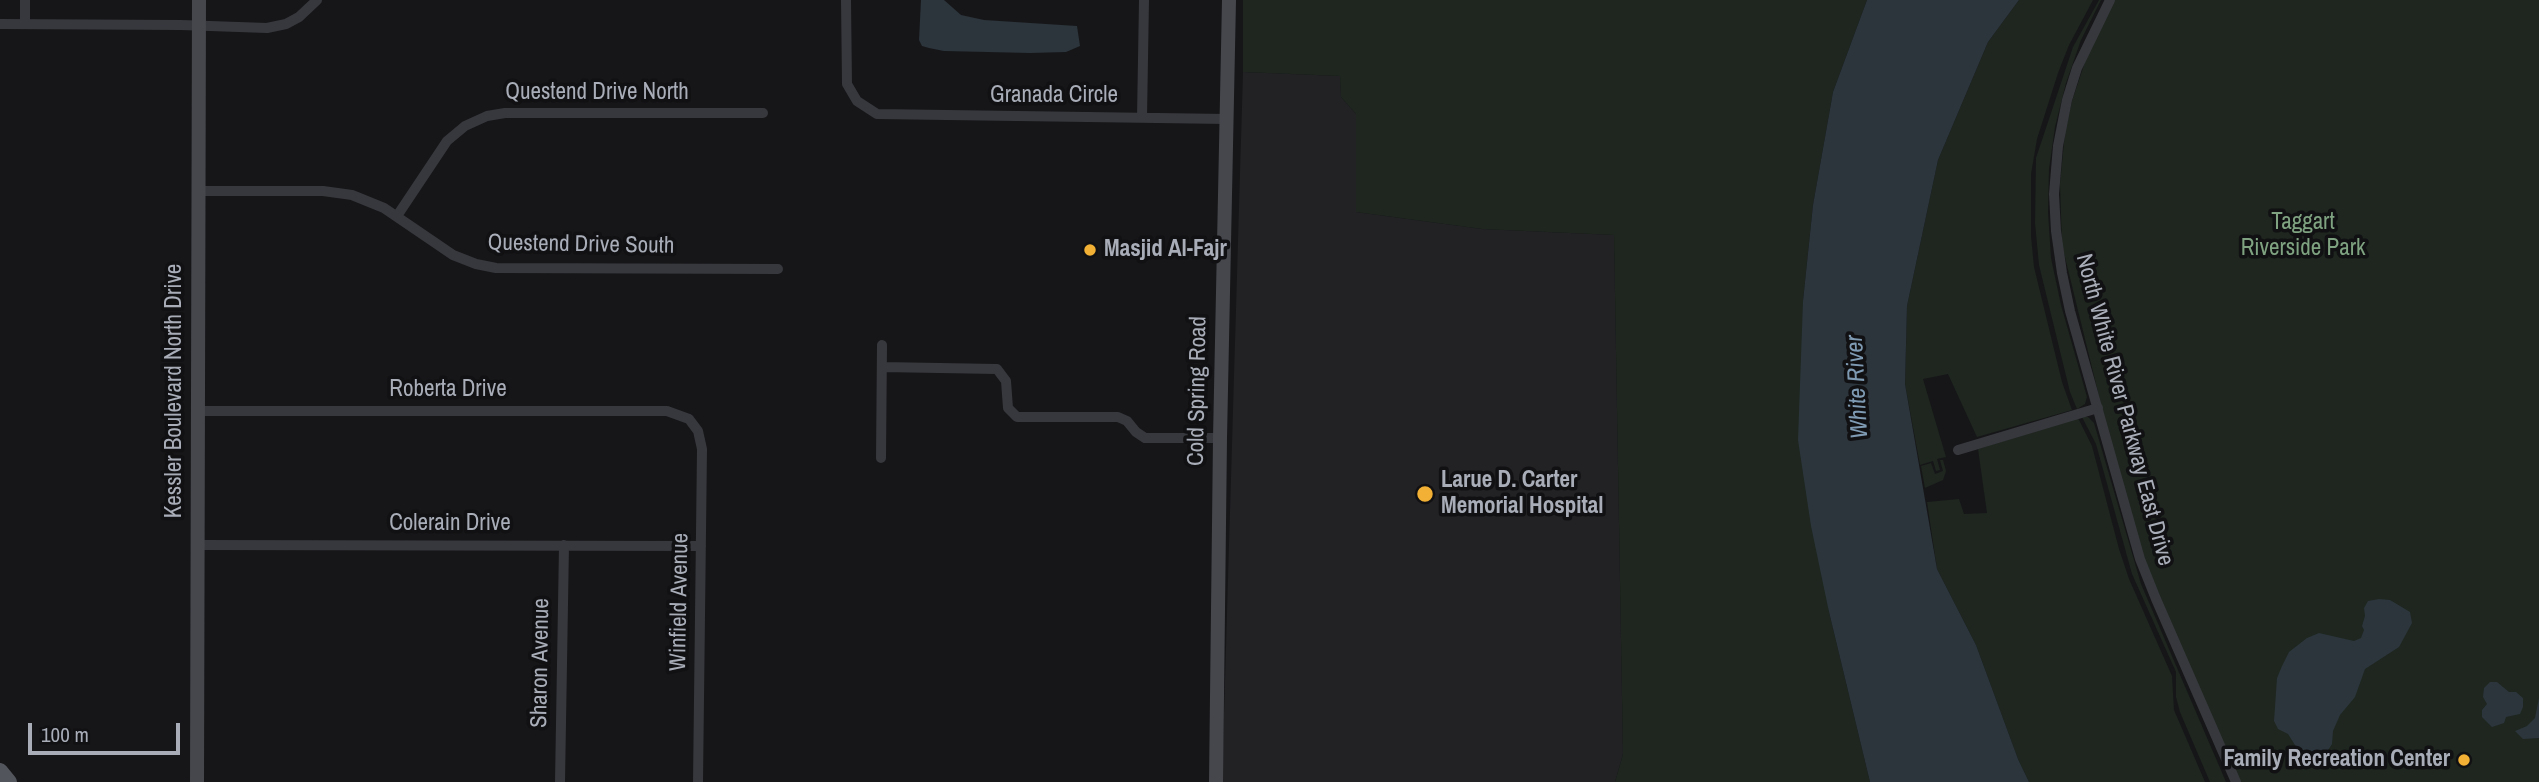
<!DOCTYPE html>
<style>
body{margin:0}
#map{position:relative;width:2539px;height:782px;overflow:hidden;background:#161618;font-family:"Archivo Narrow",sans-serif}
canvas{display:block}
.scale{position:absolute;left:28px;top:723px;width:152px;height:32px;box-sizing:border-box;border:4px solid #a8adb8;border-top:0;padding-left:9px;font-size:21px;line-height:24px;white-space:nowrap;color:#a8adb8;-webkit-text-stroke:5px #111113;paint-order:stroke}
</style>
<div id="map">
<canvas width="2539" height="782"></canvas>
<div class="scale">100 m</div>
</div>
<script>
const g = document.querySelector('canvas').getContext('2d');
g.lineJoin = 'round';
function paint(path, color) { g.fillStyle = color; g.fill(path, 'evenodd'); }
const poly = rows => new Path2D(rows.map(r => 'M' + r).join(''));
function stroke(path, color, width, dash) { g.strokeStyle = color; g.lineWidth = width; g.lineCap = dash ? 'butt' : 'round'; g.setLineDash(dash || []); g.stroke(path); }
function label(font, color, halo, rows, align = 'center') {
  g.font = font + ' "Archivo Narrow",sans-serif'; g.lineWidth = 7; g.setLineDash([]); g.textBaseline = 'middle'; g.strokeStyle = halo; g.fillStyle = color; for (const [text, x, y, turn = 0] of rows) {
    g.save(); g.translate(x, y); g.rotate((+turn || 0) * Math.PI / 180); g.textAlign = isNaN(turn) ? turn : align; if (halo) g.strokeText(text, 0, 0); g.fillText(text, 0, 0); g.restore();
  }
}
paint(poly([
 [1243,72,1340,76,1341,97,1356,114,1356,212,1482,229,1614,235,1623,754,1615,782,1222,782]
]), '#222225');
paint(poly([
 [1243,0,1867,0,1833,92,1813,205,1803,301,1829,612,1870,782,1615,782,1623,754,1614,235,1482,229,1356,212,1356,114,1341,97,1340,76,1243,72],
 [2019,0,2093,0,2069,45,2058,73,2037,139,2031,174,2031,236,2034,267,2062,382,2072,410,1977,437,1948,374,1923,379,1946,457,1937,459,1940,470,1936,471,1933,461,1920,465,1905,384,1907,306,1938,160,1988,42],
 [2099,0,2101,0,2081,40,2066,83,2055,127,2049,169,2048,212,2051,258,2061,305,2087,397,2085,404,2077,409,2070,392,2039,265,2035,223,2036,158,2073,47],
 [2114,0,2539,0,2539,782,2236,782,2133,535,2062,245,2060,184,2065,132,2072,101,2088,53],
 [2082,417,2088,417,2094,423,2141,584,2226,782,2210,782,2180,712,2176,697,2176,672,2132,574,2096,444],
 [2078,418,2092,446,2119,549,2129,579,2172,676,2174,710,2205,782,2029,782,2018,759,1976,645,1937,569,1927,502,1959,499,1964,514,1987,513,1978,449],
 [1940,460,1943,460,1946,471,1943,480,1925,488,1921,466,1931,463,1935,474,1943,471]
]), '#1e261f');
paint(poly([
 [921,0,944,0,961,15,984,20,1077,26,1080,46,1066,52,1030,53,944,51,929,48,922,46,919,40],
 [1867,0,2019,0,1988,42,1938,160,1907,306,1905,384,1937,569,1976,645,2018,759,2029,782,1870,782,1829,612,1811,526,1798,440,1803,301,1813,205,1833,92],
 [2379,599,2390,600,2410,612,2412,623,2399,647,2365,669,2355,697,2340,715,2333,731,2332,744,2325,755,2318,759,2304,759,2297,756,2295,745,2288,734,2278,729,2274,721,2277,678,2282,666,2289,652,2307,638,2319,633,2354,641,2361,638,2364,630,2362,626,2365,616,2364,608,2368,601],
 [2490,682,2497,682,2509,692,2516,692,2523,698,2523,707,2520,714,2506,717,2504,723,2492,727,2482,717,2482,710,2487,704,2483,697,2484,688],
 [2539,698,2539,738,2523,739,2515,731,2527,726,2535,718]
]), '#2c353c');
stroke(poly([
 [846,0,847,84,857,101,877,114,1227,119],
 [2110,0,2077,68,2067,100,2058,146,2054,194,2056,231,2062,273,2070,311,2140,559,2156,599,2236,782],
 [0,24,181,25,267,28,286,24,299,17,317,0],
 [25,24,25,0],
 [1142,118,1144,0],
 [199,191,323,191,352,195,384,208,453,255,476,264,496,268,778,269],
 [397,216,447,141,465,126,487,116,505,113,763,113],
 [882,367,997,369,1006,381,1008,408,1017,417,1118,417,1127,421,1136,432,1145,438,1220,438],
 [198,411,667,411,689,419,698,431,702,449,698,782],
 [1958,450,2098,408],
 [881,458,882,345],
 [198,545,701,546],
 [560,782,564,545]
]), '#37383d', 10);
stroke(poly([
 [197,782,199,0],
 [1216,782,1220,438,1229,0]
]), '#45474d', 14);
stroke(poly([
 [0,771,9,782]
]), '#53555c', 16);
for (const [x, y, r, color] of [
 [1090,250,7,"#f2b134"],
 [1425,494,9,"#f2b134"],
 [2464,760,7,"#f2b134"]
]) { const dot = new Path2D(); dot.arc(x, y, r, 0, 2 * Math.PI); g.fillStyle = color; g.fill(dot); stroke(dot, '#111113', 2.5); }
label('23px', '#a8adb8', '#111113', [
 ["Questend Drive North",597,93],
 ["Granada Circle",1054,96],
 ["Questend Drive South",581,245,1],
 ["Roberta Drive",448,390],
 ["Kessler Boulevard North Drive",175,391,-90],
 ["Cold Spring Road",1198,391,-89],
 ["North White River Parkway East Drive",2124,410,75],
 ["Colerain Drive",450,524],
 ["Winfield Avenue",680,602,-89],
 ["Sharon Avenue",541,663,-89]
]);
label('23px', '#7fa381', '#111113', [
 ["Taggart",2303,223],
 ["Riverside Park",2303,249]
]);
label('bold 23px', '#a8adb8', '#111113', [
 ["Masjid Al-Fajr",1104,250],
 ["Larue D. Carter",1441,481],
 ["Memorial Hospital",1441,507],
 ["Family Recreation Center",2450,760,"right"]
], 'left');
label('italic 24px', '#7f9bb3', '#111113', [
 ["White River",1858,387,-93]
]);
</script>
